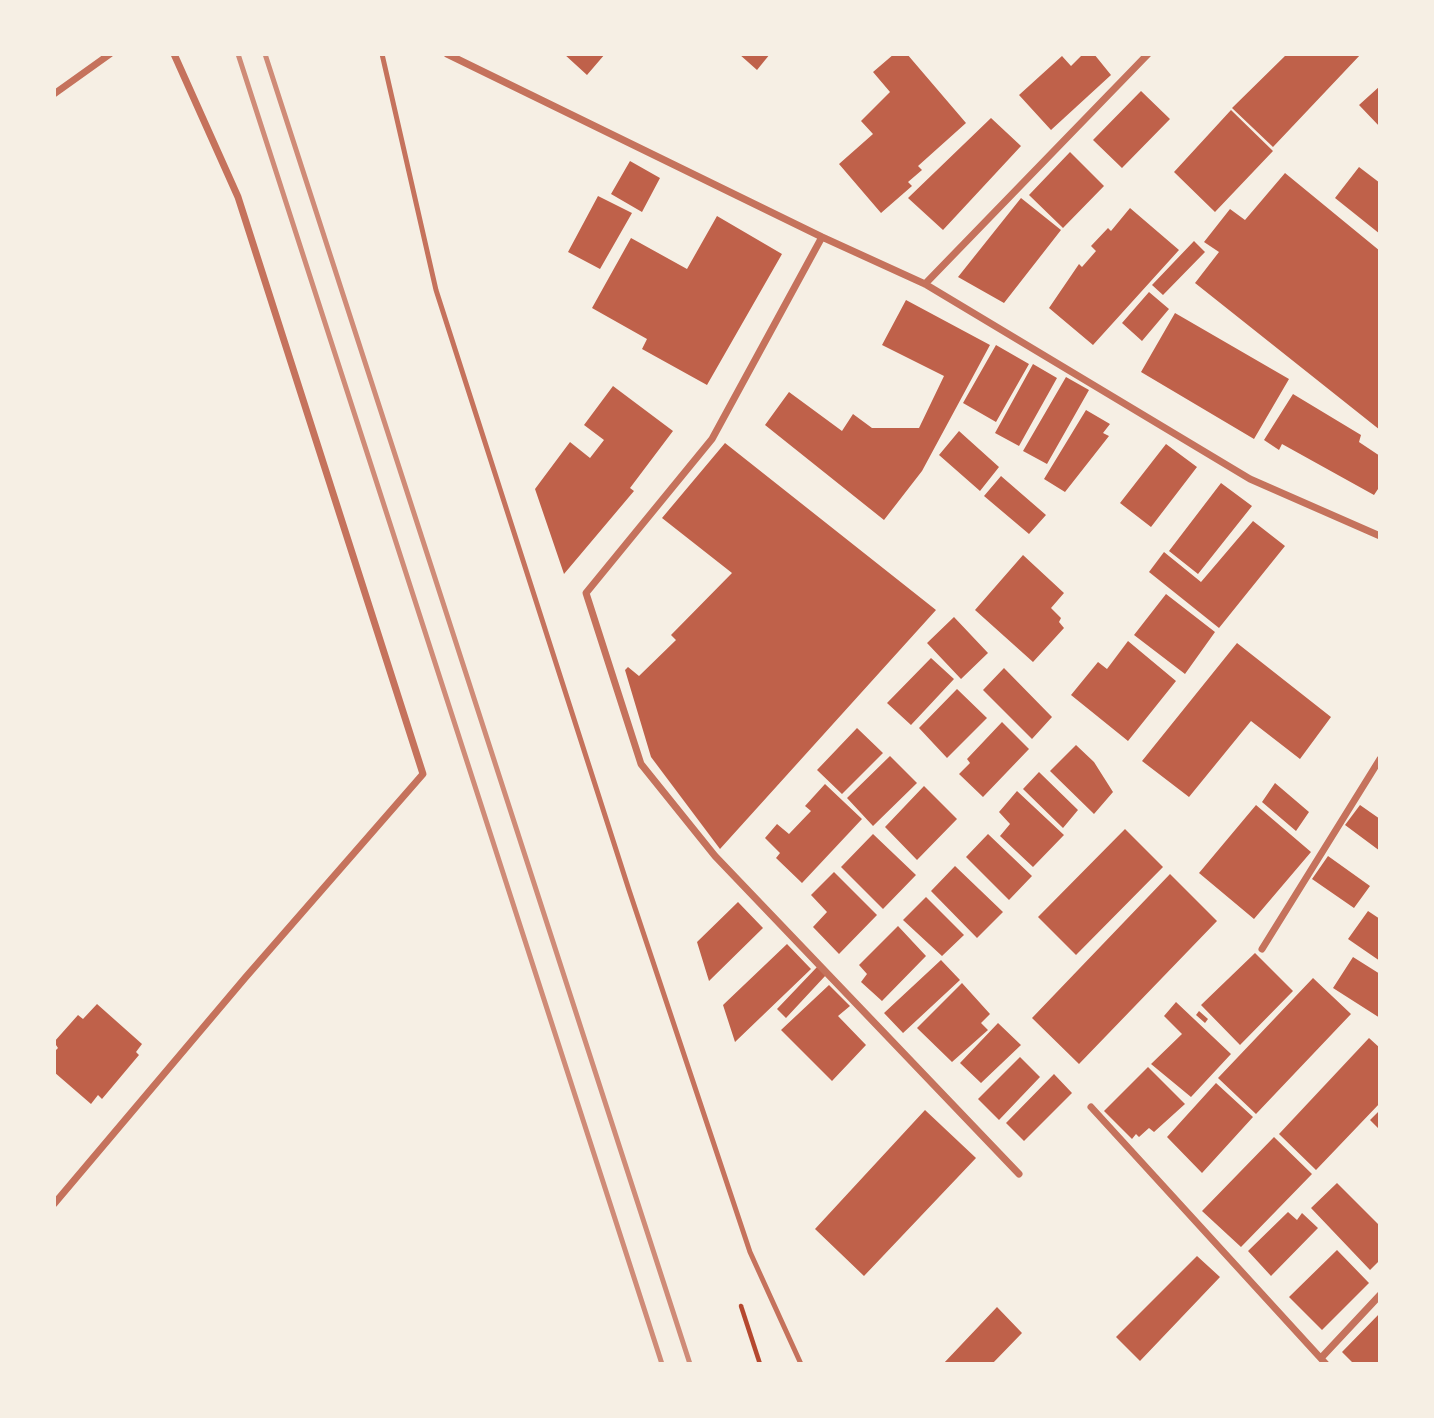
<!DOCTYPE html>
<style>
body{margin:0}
#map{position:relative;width:1434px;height:1418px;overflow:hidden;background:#f6efe4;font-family:Mulish,sans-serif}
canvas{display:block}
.frame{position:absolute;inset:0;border:56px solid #f6efe4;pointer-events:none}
</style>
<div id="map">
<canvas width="1434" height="1418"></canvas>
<div class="frame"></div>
</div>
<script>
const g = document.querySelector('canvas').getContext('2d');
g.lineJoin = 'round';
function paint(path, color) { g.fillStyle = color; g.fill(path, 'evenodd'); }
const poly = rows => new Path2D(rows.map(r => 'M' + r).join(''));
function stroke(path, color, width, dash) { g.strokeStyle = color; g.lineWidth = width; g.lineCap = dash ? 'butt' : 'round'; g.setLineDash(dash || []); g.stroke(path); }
paint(poly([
 [564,54,605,54,587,75],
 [739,54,770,54,757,70],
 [894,54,907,54,966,123,918,166,922,170,908,182,912,186,881,213,839,164,873,134,861,121,890,92,873,72],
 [1083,54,1094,54,1111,75,1051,130,1019,95,1062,56,1071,66],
 [1287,54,1361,54,1273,147,1232,108],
 [1380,86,1380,127,1359,105],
 [1141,91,1170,119,1122,168,1093,140],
 [1231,110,1273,151,1215,212,1174,172],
 [991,118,1021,146,943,230,908,198],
 [1070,152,1104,186,1063,228,1029,195],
 [630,161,660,178,642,212,611,194],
 [1359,167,1380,183,1380,234,1335,198],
 [1285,173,1380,251,1380,430,1195,283,1219,252,1204,242,1230,209,1245,220],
 [598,196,632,213,600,269,568,252],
 [1021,198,1061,230,1004,303,958,277],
 [1130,208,1179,250,1093,345,1049,308,1079,264,1082,267,1096,251,1091,246,1108,228,1111,231],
 [717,216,782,254,707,385,642,349,647,339,592,308,631,238,687,269],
 [1194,241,1205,252,1163,295,1152,285],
 [1149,292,1169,309,1142,341,1122,323],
 [906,300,990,345,922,471,884,520,765,425,789,392,842,431,853,414,872,428,919,428,944,376,882,345],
 [1175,313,1289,379,1254,439,1141,372],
 [996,345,1029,364,996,422,963,403],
 [1033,364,1057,378,1019,446,995,433],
 [1066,377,1089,390,1047,464,1023,451],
 [613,386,673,431,630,488,634,491,564,574,535,489,570,442,590,458,604,440,584,425],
 [1293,394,1361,435,1359,442,1380,456,1380,486,1374,495,1282,444,1279,450,1264,440],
 [1086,410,1110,424,1103,433,1109,436,1065,492,1044,479],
 [959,431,999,467,980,491,939,455],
 [725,443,936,610,720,849,651,757,625,670,628,667,639,676,676,640,671,635,732,573,662,518],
 [1166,444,1197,467,1151,527,1120,503],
 [1001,476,1046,515,1029,534,984,496],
 [1221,483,1252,506,1198,574,1169,551],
 [1253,521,1285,546,1219,628,1149,572,1164,552,1201,582],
 [1023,555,1064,593,1051,608,1061,618,1059,622,1064,628,1033,662,975,610],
 [1166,594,1215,632,1185,674,1134,635],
 [954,617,988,653,961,679,927,643],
 [1128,641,1176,681,1128,741,1071,695,1098,662,1107,669],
 [1237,643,1331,717,1300,759,1251,721,1189,797,1142,761],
 [931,658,954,679,911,725,887,703],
 [1004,668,1052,717,1032,739,983,690],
 [957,689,987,718,947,758,919,728],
 [1002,722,1029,749,983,797,959,774,970,763,967,759],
 [857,728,883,753,842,794,817,770],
 [1076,745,1094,762,1113,792,1094,814,1050,771],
 [890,756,917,783,873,826,847,798],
 [1039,772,1078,810,1063,828,1023,789],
 [1275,783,1309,812,1296,831,1262,802],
 [825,784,862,819,802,883,776,858,780,853,765,838,777,824,789,834,811,811,805,806],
 [924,786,957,819,917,860,885,827],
 [1017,791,1064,835,1033,867,1000,836,1010,824,999,812],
 [1256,805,1311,852,1254,919,1199,873],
 [1360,805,1380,819,1380,851,1345,825],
 [1125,829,1163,867,1076,955,1038,917],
 [873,834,916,875,883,909,841,867],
 [988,834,1032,876,1009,900,966,857],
 [1328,856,1370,886,1354,908,1312,879],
 [955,866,1003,912,977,938,931,891],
 [834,872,877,915,839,954,813,927,827,912,811,895],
 [1170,874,1217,921,1079,1064,1032,1018],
 [926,897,964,935,942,956,903,920],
 [738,902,763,928,709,981,697,942],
 [1368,911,1380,919,1380,961,1348,939],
 [898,926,926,956,882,1001,861,982,867,974,859,965],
 [787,944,811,969,735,1042,723,1005],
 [1255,953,1293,991,1240,1045,1201,1005],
 [1353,957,1380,974,1380,1018,1333,988],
 [941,960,960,980,903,1033,884,1013],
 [817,967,826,975,786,1018,777,1009],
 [1313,978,1351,1014,1256,1114,1218,1078],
 [962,983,990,1014,981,1023,988,1030,952,1062,917,1028],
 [829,985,850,1006,838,1016,866,1045,832,1081,781,1030],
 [1176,1002,1231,1054,1191,1097,1151,1064,1182,1034,1164,1016],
 [97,1004,142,1044,136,1052,139,1055,102,1099,98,1095,91,1104,54,1072,54,1052,58,1048,54,1042,78,1015,83,1019],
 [1199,1011,1208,1019,1205,1023,1196,1015],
 [998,1023,1021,1045,981,1083,960,1063],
 [1369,1038,1380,1048,1380,1103,1316,1170,1279,1134],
 [1020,1057,1040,1077,999,1120,978,1099],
 [1148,1067,1185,1104,1154,1132,1149,1128,1139,1137,1136,1134,1132,1139,1104,1111],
 [1054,1074,1072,1093,1024,1141,1006,1123],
 [1216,1083,1253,1117,1202,1173,1167,1137],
 [925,1110,976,1158,864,1276,815,1229],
 [1380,1110,1380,1130,1370,1120],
 [1274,1137,1312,1174,1241,1247,1202,1211],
 [1337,1183,1380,1226,1380,1260,1370,1270,1311,1208],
 [1288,1212,1297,1220,1302,1213,1318,1228,1271,1276,1248,1251],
 [1337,1250,1369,1283,1322,1330,1289,1297],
 [1197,1256,1220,1277,1140,1361,1116,1337],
 [997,1307,1022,1333,992,1364,943,1364],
 [1380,1313,1380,1364,1354,1364,1342,1352]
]), '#bf614a');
stroke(poly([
 [741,1306,760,1364]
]), '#b5482f', 4.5);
stroke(poly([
 [382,54,436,290,629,890,750,1252,801,1364]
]), '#c5725c', 5);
stroke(poly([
 [447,54,822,237,925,284,1250,479,1380,536],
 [54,94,110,54],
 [822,237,712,439,586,593,641,764,715,856,1019,1174],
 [925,284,1148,54],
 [1262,949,1380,759],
 [1091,1107,1326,1364],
 [54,1204,245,978,423,774,238,197,174,54],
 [1321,1358,1380,1295]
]), '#c5725c', 7);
stroke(poly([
 [238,54,662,1364],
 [265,54,690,1364]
]), '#cf8b77', 5);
</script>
